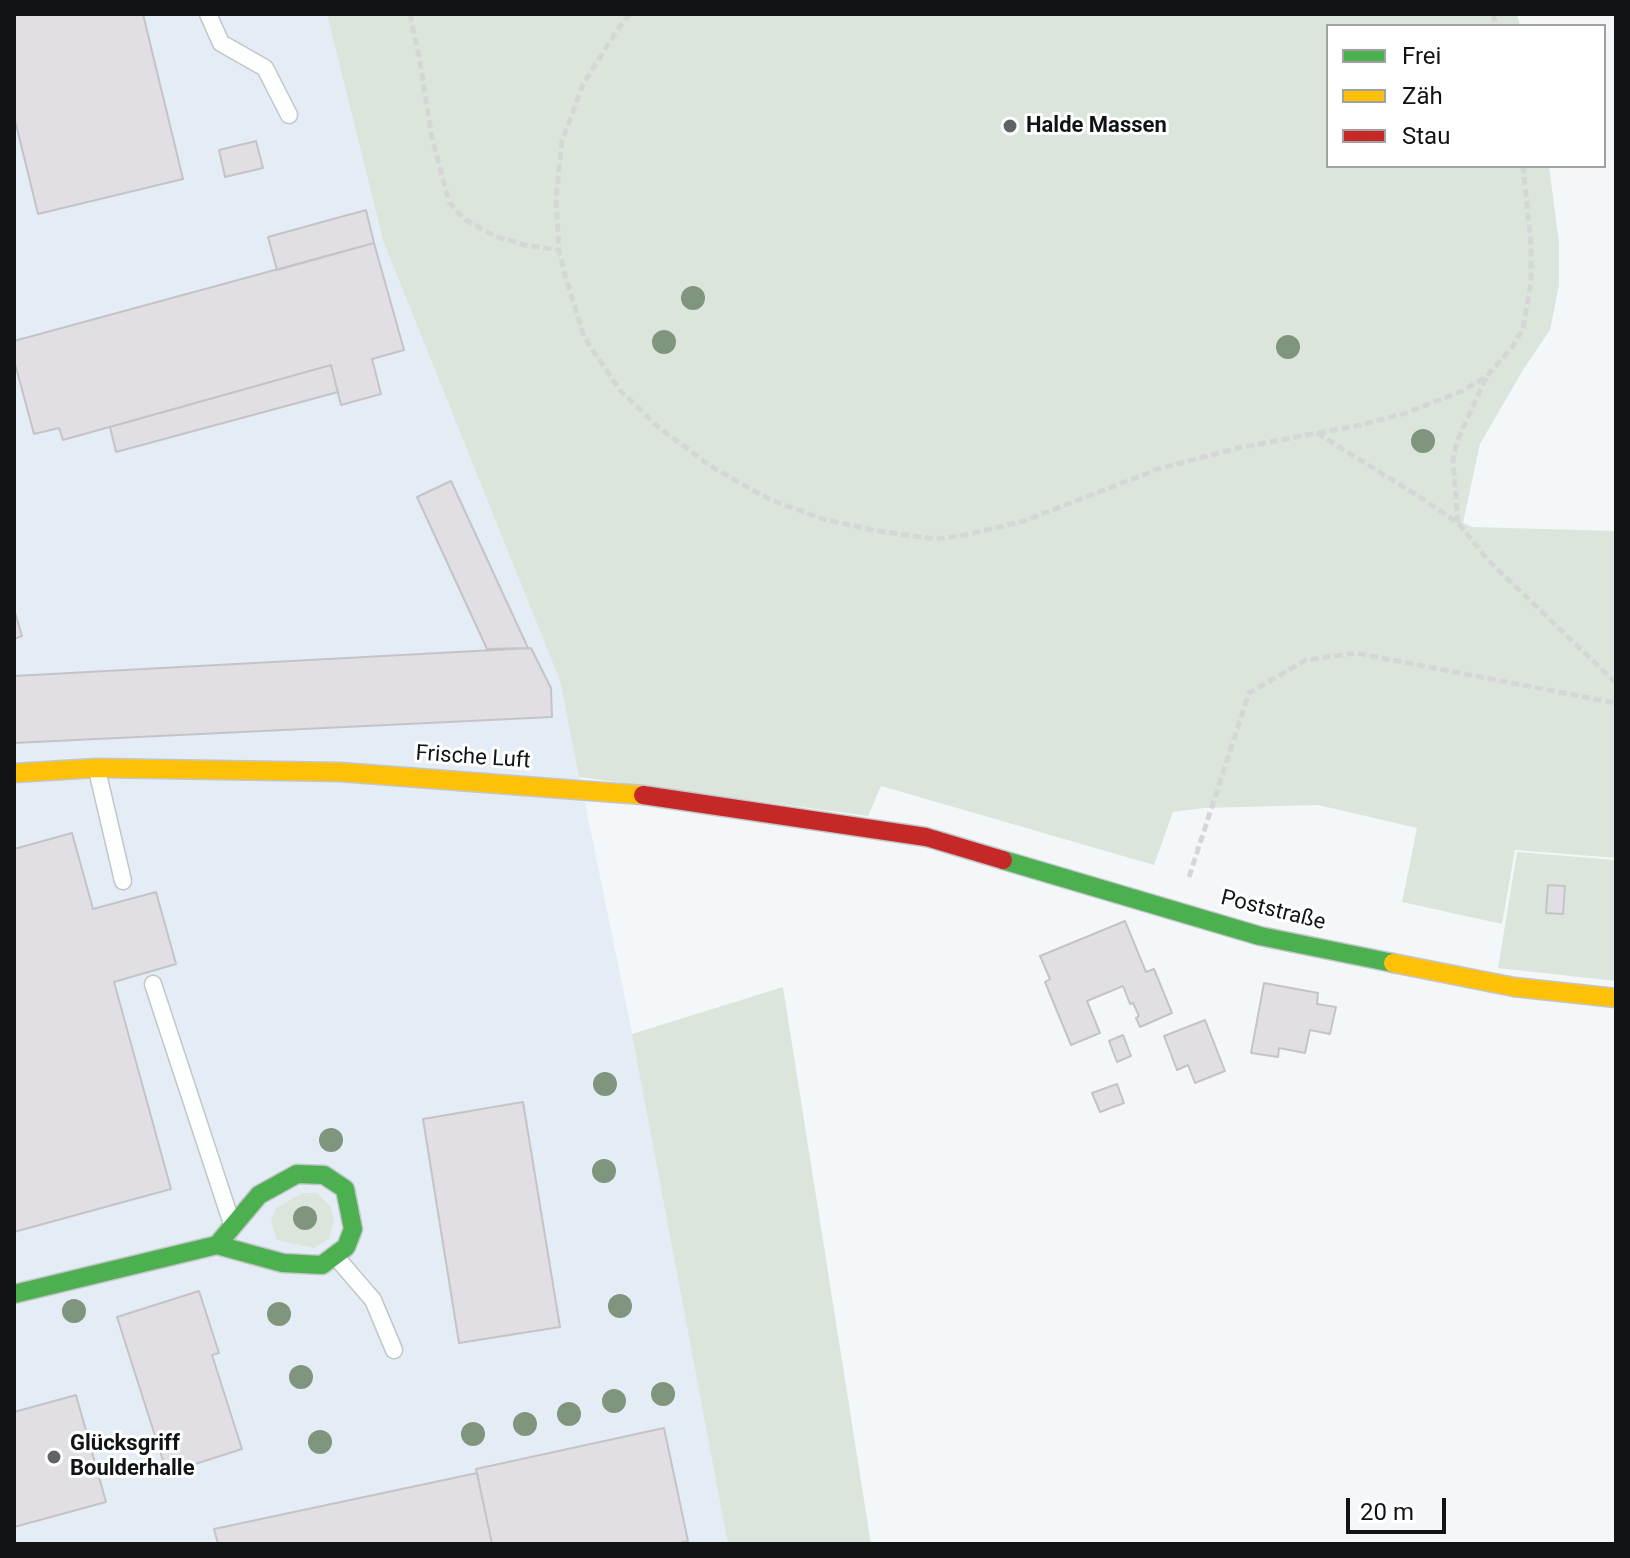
<!DOCTYPE html>
<meta charset="utf-8">
<style>
body{margin:0}
#map{position:relative;width:1630px;height:1558px;overflow:hidden;background:#f4f7fa;font-family:Roboto,sans-serif}
canvas{display:block}
.frame{position:absolute;inset:0;border:16px solid #111416;pointer-events:none}
.legend{position:absolute;left:1326px;top:24px;width:280px;height:144px;box-sizing:border-box;background:#fff;border:2px solid #a0a1a2;margin:0;padding:10px 14px;list-style:none;font-size:24px;color:#111416}
.legend li{display:flex;align-items:center;gap:16px;height:40px}
.legend b{width:40px;border:2px solid #a0a1a2}
.scale{position:absolute;left:1346px;top:1498px;width:100px;height:36px;box-sizing:border-box;border:4px solid #111416;border-top:0;padding-left:10px;font-size:24px;line-height:28px;white-space:nowrap;color:#111416;-webkit-text-stroke:6px #fff;paint-order:stroke}
</style>
<div id="map">
<canvas width="1630" height="1558"></canvas>
<div class="frame"></div>
<ul class="legend">
<li><b style="height:10px;background:#4caf50"></b>Frei</li>
<li><b style="height:10px;background:#ffc107"></b>Zäh</li>
<li><b style="height:10px;background:#c62828"></b>Stau</li>
</ul>
<div class="scale">20 m</div>
</div>
<script>
const g = document.querySelector('canvas').getContext('2d');
g.lineJoin = 'round';
function paint(path, color) { g.fillStyle = color; g.fill(path, 'evenodd'); }
const poly = rows => new Path2D(rows.map(r => 'M' + r).join(''));
function stroke(path, color, width, dash) { g.strokeStyle = color; g.lineWidth = width; g.lineCap = dash ? 'butt' : 'round'; g.setLineDash(dash || []); g.stroke(path); }
function label(font, color, halo, rows, align = 'center') {
  g.font = font + ' Roboto,sans-serif'; g.lineWidth = 6; g.setLineDash([]); g.textBaseline = 'middle'; g.strokeStyle = halo; g.fillStyle = color; for (const [text, x, y, turn = 0] of rows) {
    g.save(); g.translate(x, y); g.rotate((+turn || 0) * Math.PI / 180); g.textAlign = isNaN(turn) ? turn : align; if (halo) g.strokeText(text, 0, 0); g.fillText(text, 0, 0); g.restore();
  }
}
paint(poly([
 [14,14,327,14,383,241,560,681,653,1135,733,1544,14,1544]
]), '#e4edf5');
paint(poly([
 [327,14,1517,14,1520,26,1328,26,1328,166,1549,166,1559,243,1559,285,1550,330,1523,370,1480,444,1463,523,1473,527,1616,531,1616,858,1515,850,1502,924,1402,902,1417,828,1318,805,1204,808,1173,812,1154,865,881,786,868,816,579,777,560,681,383,241],
 [1517,852,1616,860,1616,981,1498,968],
 [783,987,871,1544,728,1544,632,1034],
 [302,1193,317,1193,331,1207,334,1221,329,1239,314,1248,277,1240,271,1222,275,1209]
]), '#dbe5dc');
const building = poly([
 [14,14,143,14,183,179,38,214,14,116,14,14],
 [256,141,263,168,225,177,219,150,256,141],
 [366,210,374,243,277,270,268,237,366,210],
 [374,243,404,350,372,359,381,394,341,405,331,365,63,440,59,428,34,434,14,360,14,341,374,243],
 [331,365,338,392,116,452,110,427,331,365],
 [451,481,528,648,487,649,417,497,451,481],
 [14,609,22,636,14,639,14,609],
 [531,648,551,688,552,717,14,743,14,676,531,648],
 [72,833,93,909,156,892,176,964,114,982,171,1189,14,1232,14,849,72,833],
 [1548,885,1565,886,1563,914,1546,913,1548,885],
 [1125,921,1146,972,1154,969,1172,1013,1140,1027,1136,1018,1139,1016,1133,1003,1130,1004,1123,986,1087,1001,1100,1033,1071,1045,1045,982,1050,979,1040,956,1125,921],
 [1264,983,1318,993,1317,1004,1336,1007,1330,1034,1310,1030,1305,1053,1279,1048,1278,1057,1251,1053,1264,983],
 [1205,1020,1225,1071,1195,1083,1188,1065,1177,1070,1164,1036,1205,1020],
 [1123,1035,1131,1056,1117,1062,1109,1041,1123,1035],
 [1117,1084,1124,1103,1100,1112,1092,1093,1117,1084],
 [523,1102,560,1327,459,1343,423,1119,523,1102],
 [199,1291,219,1353,212,1355,242,1449,167,1473,117,1317,199,1291],
 [76,1395,106,1502,14,1527,14,1412,76,1395],
 [664,1428,688,1541,675,1544,492,1544,476,1469,664,1428],
 [477,1473,492,1544,218,1544,214,1529,477,1473]
]);
paint(building, '#e1dee4');
stroke(building, '#c4c4c6', 2);
const lane = poly([
 [208,14,221,43,265,68,289,115],
 [97,770,123,881],
 [153,984,231,1221],
 [336,1257,373,1300,394,1350]
]);
const fast = poly([
 [1003,860,1260,936,1393,963],
 [14,1294,217,1245,283,1263,322,1265,346,1247,353,1229,345,1189,324,1175,297,1174,259,1195,217,1245]
]);
const slow = poly([
 [14,773,97,768,340,772,643,795],
 [1393,963,1514,987,1616,998]
]);
const jam = poly([
 [643,795,926,837,1003,860]
]);
stroke(lane, '#c3c6c8', 19);
stroke(fast, '#c3c6c8', 21);
stroke(slow, '#c3c6c8', 21);
stroke(jam, '#c3c6c8', 21);
stroke(poly([
 [410,14,419,56,432,138,449,202,464,219,495,236,525,245,559,250],
 [630,14,618,29,583,84,562,141,556,199,559,250,565,275,584,337,620,390,658,427,715,469,771,500,826,520,878,531,936,539,965,535,1024,521,1158,469,1238,448,1317,433,1418,496,1458,523,1488,560,1616,683],
 [1493,14,1496,26],
 [1318,433,1360,425,1406,413,1462,391,1486,377,1513,346,1523,328,1531,283,1531,245,1523,166],
 [1458,523,1453,461,1457,441,1486,378],
 [1189,877,1249,693,1306,660,1356,653,1616,703]
]), '#d5d7d7', 5, [8, 4]);
stroke(lane, '#fdfefe', 16);
stroke(fast, '#4caf50', 18);
stroke(slow, '#ffc107', 18);
stroke(jam, '#c62828', 18);
g.fillStyle = '#7f957e';
for (const [x, y] of [
 [693,298],
 [664,342],
 [1288,347],
 [1423,441],
 [605,1084],
 [331,1140],
 [604,1171],
 [305,1218],
 [620,1306],
 [74,1311],
 [279,1314],
 [301,1377],
 [663,1394],
 [614,1401],
 [569,1414],
 [525,1424],
 [473,1434],
 [320,1442]
]) { g.beginPath(); g.arc(x, y, 12, 0, 2 * Math.PI); g.fill(); }
for (const [x, y, r, color] of [
 [1010,126,8,"#606366"],
 [54,1457,8,"#606366"]
]) { const dot = new Path2D(); dot.arc(x, y, r, 0, 2 * Math.PI); g.fillStyle = color; g.fill(dot); stroke(dot, '#fff', 3); }
label('bold 22px', '#111416', '#fff', [
 ["Halde Massen",1026,126],
 ["Glücksgriff",70,1444],
 ["Boulderhalle",70,1469]
], 'left');
label('22px', '#111416', '#fff', [
 ["Frische Luft",473,758,4],
 ["Poststraße",1273,911,14]
]);
</script>
